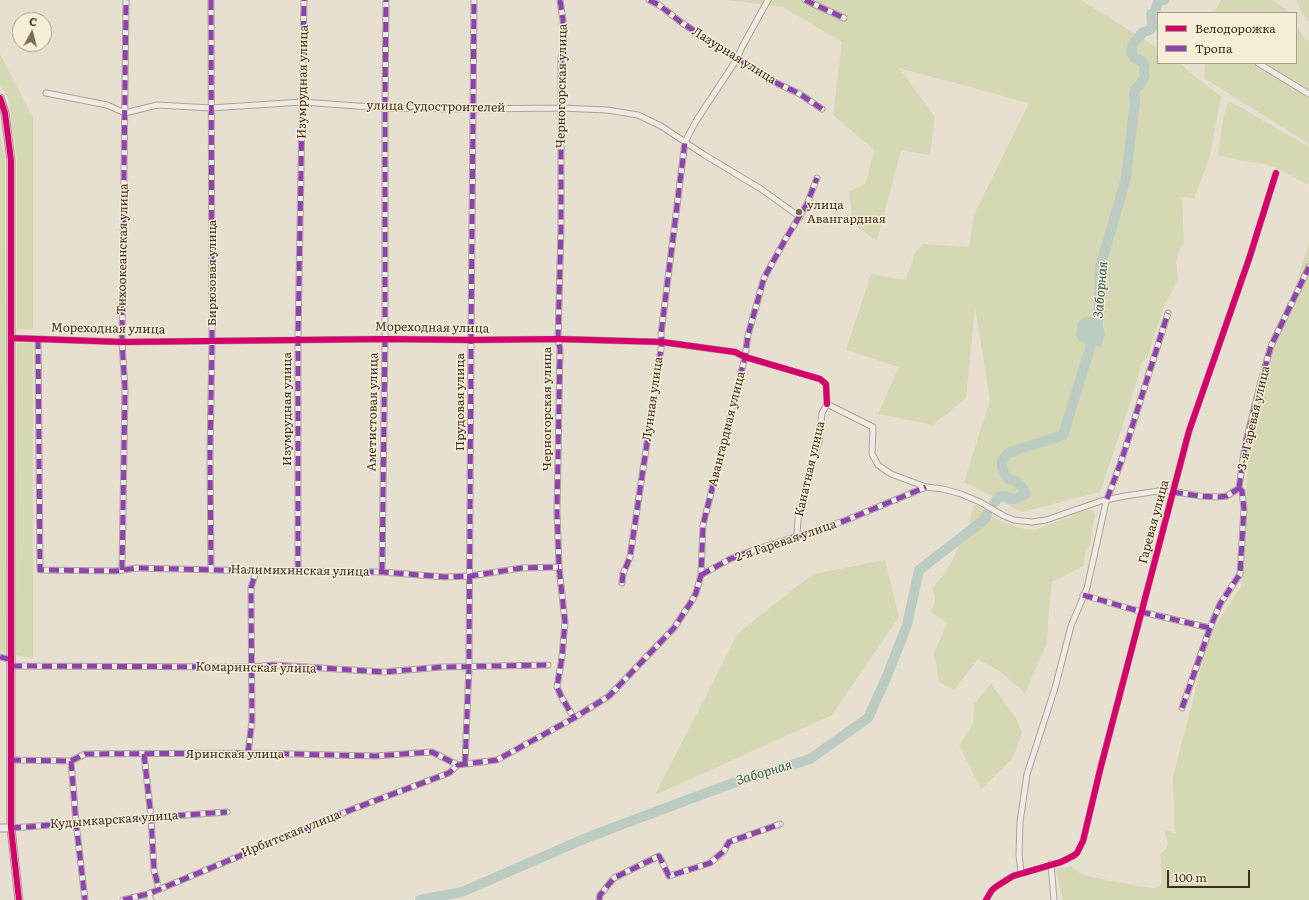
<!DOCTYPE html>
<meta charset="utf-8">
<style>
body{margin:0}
#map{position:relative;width:1309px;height:900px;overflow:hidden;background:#e7e0d1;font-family:Literata,serif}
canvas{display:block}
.legend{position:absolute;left:1157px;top:12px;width:140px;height:52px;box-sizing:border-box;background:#f7eed8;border:1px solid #ada18e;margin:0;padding:5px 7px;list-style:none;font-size:12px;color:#3d2e20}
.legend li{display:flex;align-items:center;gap:8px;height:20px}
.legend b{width:20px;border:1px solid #ada18e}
.north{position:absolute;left:12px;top:12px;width:40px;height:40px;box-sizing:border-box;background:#f7eed8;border:1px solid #ada18e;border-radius:50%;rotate:7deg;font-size:11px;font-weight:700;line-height:16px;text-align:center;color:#3d2e20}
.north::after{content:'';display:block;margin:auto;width:14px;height:18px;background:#786c5e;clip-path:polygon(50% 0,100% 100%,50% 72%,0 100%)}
.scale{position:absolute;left:1167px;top:870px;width:83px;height:18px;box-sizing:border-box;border:2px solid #3d2e20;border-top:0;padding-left:5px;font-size:12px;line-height:14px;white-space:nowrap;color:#3d2e20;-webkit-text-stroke:3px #f7eed8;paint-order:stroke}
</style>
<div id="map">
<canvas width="1309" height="900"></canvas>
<ul class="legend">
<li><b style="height:5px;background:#d6006c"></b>Велодорожка</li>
<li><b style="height:5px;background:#8e44ad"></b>Тропа</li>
</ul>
<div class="north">С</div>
<div class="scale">100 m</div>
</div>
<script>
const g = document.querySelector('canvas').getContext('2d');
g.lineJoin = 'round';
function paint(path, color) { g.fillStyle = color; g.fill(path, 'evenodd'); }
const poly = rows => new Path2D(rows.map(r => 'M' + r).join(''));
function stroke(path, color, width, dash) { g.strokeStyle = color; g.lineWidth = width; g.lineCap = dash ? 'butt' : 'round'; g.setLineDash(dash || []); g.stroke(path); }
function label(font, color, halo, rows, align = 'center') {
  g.font = font + ' Literata,serif'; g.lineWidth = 3; g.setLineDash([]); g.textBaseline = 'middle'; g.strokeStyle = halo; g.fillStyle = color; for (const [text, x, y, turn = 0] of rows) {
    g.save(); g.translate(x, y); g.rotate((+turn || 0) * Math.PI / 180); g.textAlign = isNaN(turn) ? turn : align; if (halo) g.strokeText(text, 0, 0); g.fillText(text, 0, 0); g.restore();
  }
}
paint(poly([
 [726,0,1081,0,1158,48,1158,63,1180,63,1195,77,1221,96,1211,150,1207,165,1194,198,1182,197,1184,243,1178,253,1176,262,1178,280,1164,306,1147,358,1141,363,1135,388,1100,492,1022,512,964,482,990,400,975,307,966,398,933,425,878,414,899,367,846,350,871,274,906,280,914,254,923,244,969,247,974,215,1029,103,899,68,935,117,930,155,901,150,877,241,853,224,849,192,866,183,874,150,833,115,842,42,783,7],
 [1221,0,1272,0,1286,9,1289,13,1214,13],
 [1296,0,1309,0,1309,22,1302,13],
 [1296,24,1304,38,1309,41,1309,144,1204,78,1205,63,1296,63],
 [0,54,33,118,33,329,17,329,17,159,8,98,0,84],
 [1228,102,1231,102,1309,147,1309,185,1274,167,1261,163,1237,160,1218,155,1223,119],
 [0,136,5,157,6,653,0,651],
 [1309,242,1309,900,1063,900,1056,871,1057,868,1064,868,1071,866,1080,873,1088,876,1141,887,1153,888,1158,887,1162,883,1162,875,1160,854,1165,850,1168,844,1164,829,1176,834,1174,822,1173,777,1209,637,1241,586,1249,448,1271,346,1280,338],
 [17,343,33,343,33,659,16,655],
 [977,505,991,516,1002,522,1020,528,1035,530,1063,519,1071,518,1072,514,1089,510,1094,510,1094,511,1095,515,1090,544,1085,554,1083,566,1052,582,1049,610,1047,643,1025,693,999,671,978,659,954,690,939,682,934,653,947,623,931,612,935,602,935,597,932,589,944,574,955,555,962,533,969,525,973,507,974,506],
 [885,560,899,617,832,715,655,795,738,633,813,574],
 [991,684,1016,718,1022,733,1012,759,981,789,959,745,973,724,974,704]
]), '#d6d7b3');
paint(poly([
 [1084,317,1100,318,1105,333,1102,346,1094,346,1081,342,1076,336,1078,323]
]), '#bcccc2');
stroke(poly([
 [994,503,999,497,1003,496,1011,499,1016,499,1025,494,1025,492,1022,487,1015,481,1009,479,1005,475,1002,467,1002,461,1008,453,1063,435,1098,322,1100,268,1126,178,1135,101,1134,94,1136,88,1140,85,1145,76,1144,72,1145,66,1142,61,1134,58,1131,51,1133,44,1143,32,1150,30,1153,27,1151,14,1155,12,1158,1,1164,0],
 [420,900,462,892,586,838,671,806,733,783,810,759,868,718,887,676,907,625,919,570,984,520,988,512]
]), '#bcccc2', 10);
const street = poly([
 [211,0,212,341,210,456,211,570],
 [560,0,563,20,564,39,561,58,561,228,558,339,560,349,557,512,559,567,565,622,562,657,557,687,562,698,574,718],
 [649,0,659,5,682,23,715,44,770,80,800,94,822,109],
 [805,0,844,18],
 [1258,63,1309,94],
 [46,93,107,105,125,113,157,105,211,108,302,102,385,108,473,109,561,108,607,110,638,115,661,126,703,154,761,189,800,217],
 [11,338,122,342,385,339,471,340,558,339,662,342,735,352,745,357,820,379,826,384,827,404],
 [38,339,40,570,116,571,137,568,256,571,382,572,445,577,470,576,522,568,559,567],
 [827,404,873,427,872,454,878,465,891,474,926,487],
 [1239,488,1245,445,1260,385,1271,346,1309,267],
 [797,536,798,519,810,469,819,442,822,413,827,404],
 [122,570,125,389,122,342,126,0],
 [298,571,298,339,304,0],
 [382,572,385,339,385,108,386,0],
 [701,575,730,559,754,550,844,521,926,487,943,489,961,494,980,502,1004,516,1014,520,1032,522,1046,520,1101,501,1125,496,1165,490,1200,496,1218,497,1227,496,1239,488],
 [622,583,623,574,630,557,662,342,661,334,685,142,696,121,737,59,742,47,768,0],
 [1083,595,1142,612,1210,628],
 [0,657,12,660],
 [12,666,251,667,274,665,384,672,442,667,548,665],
 [1182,708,1210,628,1220,604,1240,574,1244,509,1242,491,1239,488],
 [248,753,252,721,251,588,256,571],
 [144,754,151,817,154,870,159,889],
 [11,760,71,761,85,754,248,753,375,756,432,752,458,765],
 [71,761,76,822,85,900],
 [465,764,469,666,471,340,474,0],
 [458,765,497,760,574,718,609,696,674,628,693,599,696,593,701,575,703,525,745,357,748,335,764,278,785,240,807,204,817,178],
 [11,828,227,812],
 [1051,864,1054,900],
 [1021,872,1019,855,1020,822,1027,774,1055,688,1071,626,1087,588,1106,502,1121,462,1168,313],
 [148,894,151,900],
 [123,900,148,894,353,809,449,773,458,765],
 [599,900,600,895,614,878,659,856,669,876,710,863,724,851,729,842,780,824],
 [986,900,992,890,997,886,1013,876,1061,862,1073,856,1077,853,1083,841,1101,766,1189,431,1249,259,1276,173]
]);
const secondary = poly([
 [0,98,5,113,11,161,11,828,19,900],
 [0,828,11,828]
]);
stroke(street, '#ada599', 7);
stroke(secondary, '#9c958a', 9);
stroke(street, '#efebe3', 5);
stroke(secondary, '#efebe3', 7);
stroke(poly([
 [211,0,212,341,210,456,211,570],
 [560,0,563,20,564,39,561,58,561,228,558,339,560,349,557,512,559,567,565,622,562,657,557,687,562,698,574,718],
 [649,0,659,5,682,23,715,44,770,80,800,94,822,109],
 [805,0,844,18],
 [38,339,40,570,116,571,137,568,256,571,382,572,445,577,470,576,522,568,559,567],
 [1239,488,1245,445,1260,385,1271,346,1309,267],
 [1173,492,1200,496,1218,497,1227,496,1239,488],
 [1107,499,1121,462,1168,313],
 [122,570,125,389,122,342,126,0],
 [298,571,298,339,304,0],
 [382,572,385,339,385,108,386,0],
 [701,575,730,559,754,550,844,521,926,487],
 [622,583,623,574,630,557,662,342,661,334,685,142],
 [1083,595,1142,612,1210,628],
 [0,657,12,660],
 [12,666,251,667,274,665,384,672,442,667,548,665],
 [1182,708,1210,628,1220,604,1240,574,1244,509,1242,491,1239,488],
 [248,753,252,721,251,588,256,571],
 [144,754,151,817,154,870,159,889],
 [11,760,71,761,85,754,248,753,375,756,432,752,458,765],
 [71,761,76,822,85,900],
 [465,764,469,666,471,340,474,0],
 [458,765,497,760,574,718,609,696,674,628,693,599,696,593,701,575,703,525,745,357,748,335,764,278,785,240,807,204,817,178],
 [11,828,227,812],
 [123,900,148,894,353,809,449,773,458,765],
 [599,900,600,895,614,878,659,856,669,876,710,863,724,851,729,842,780,824]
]), '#8e44ad', 5, [10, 5]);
stroke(poly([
 [0,98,5,113,11,161,11,828,19,900],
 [11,338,122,342,385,339,471,340,558,339,662,342,735,352,745,357,820,379,826,384,827,404],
 [986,900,992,890,997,886,1013,876,1061,862,1073,856,1077,853,1083,841,1101,766,1189,431,1249,259,1276,173]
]), '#d6006c', 6);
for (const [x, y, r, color] of [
 [799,212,4,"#786c5e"]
]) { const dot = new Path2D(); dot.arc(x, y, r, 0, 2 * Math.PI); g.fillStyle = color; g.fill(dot); stroke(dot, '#f7eed8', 1.5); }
label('12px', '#3d2e20', '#f7eed8', [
 ["Лазурная улица",734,56,32],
 ["Изумрудная улица",303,82,-89],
 ["Черногорская улица",562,86,-89],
 ["улица Судостроителей",436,107,1],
 ["Тихоокеанская улица",123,249,-89],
 ["Бирюзовая улица",212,273,-90],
 ["Мореходная улица",432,328,1],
 ["Мореходная улица",108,329,1],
 ["Лунная улица",653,399,-82],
 ["Прудовая улица",460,402,-90],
 ["Изумрудная улица",287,409,-90],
 ["Черногорская улица",547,409,-90],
 ["Аметистовая улица",373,412,-89],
 ["3-я Гаревая улица",1254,418,-77],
 ["Авангардная улица",727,429,-76],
 ["Канатная улица",810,469,-77],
 ["Гаревая улица",1154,522,-75],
 ["2-я Гаревая улица",786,541,-19],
 ["Налимихинская улица",300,571,1],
 ["Комаринская улица",256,668,1],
 ["Яринская улица",235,754],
 ["Кудымкарская улица",114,820,-4],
 ["Ирбитская улица",291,834,-22]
]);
label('12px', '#3d2e20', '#f7eed8', [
 ["улица",807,205],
 ["Авангардная",807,219]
], 'left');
label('italic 13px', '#2f5d5a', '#f7eed8', [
 ["Заборная",1101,290,-85],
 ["Заборная",764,773,-17]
]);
</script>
